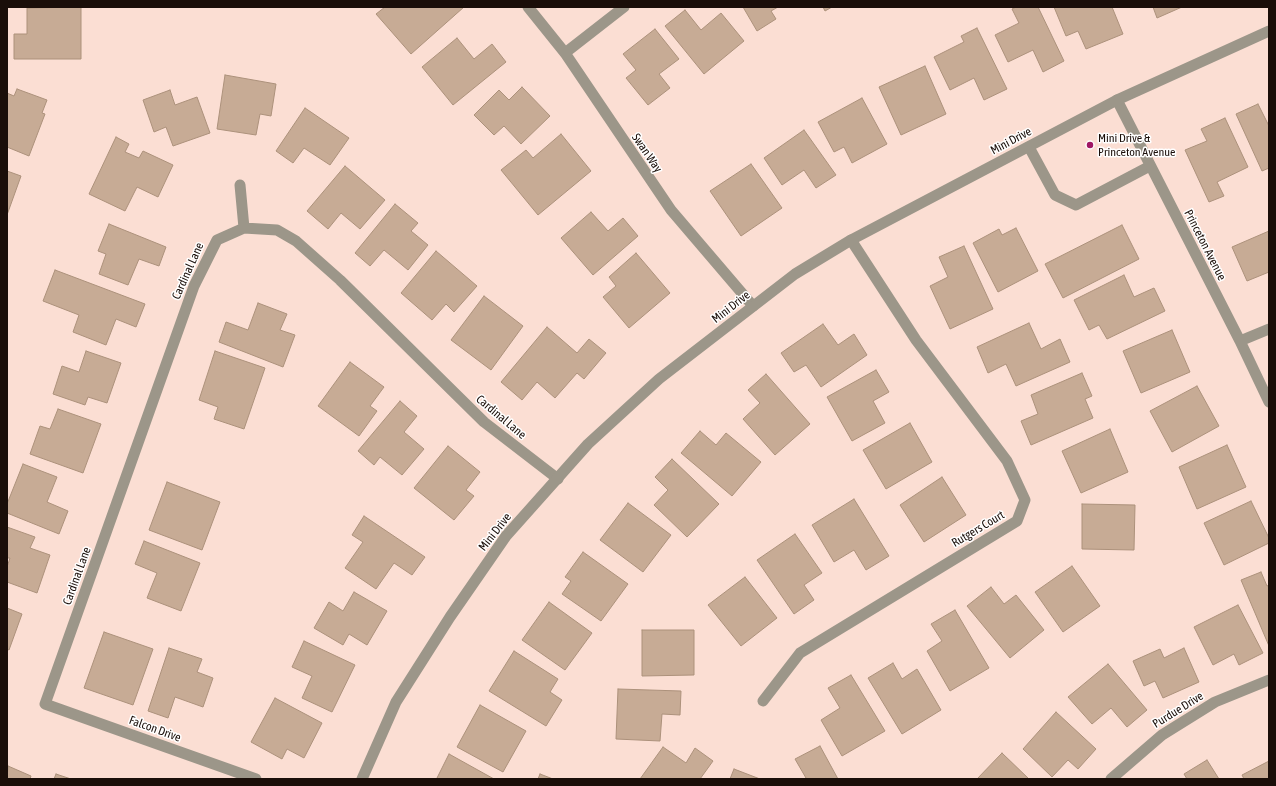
<!DOCTYPE html>
<style>
body{margin:0}
#map{position:relative;width:1276px;height:786px;overflow:hidden;background:#fbded3;font-family:"Asap Condensed",sans-serif}
canvas{display:block}
.frame{position:absolute;inset:0;border:8px solid #1a0e09;pointer-events:none}
</style>
<div id="map">
<canvas width="1276" height="786"></canvas>
<div class="frame"></div>
</div>
<script>
const g = document.querySelector('canvas').getContext('2d');
g.lineJoin = 'round';
function paint(path, color) { g.fillStyle = color; g.fill(path, 'evenodd'); }
const poly = rows => new Path2D(rows.map(r => 'M' + r).join(''));
function stroke(path, color, width, dash) { g.strokeStyle = color; g.lineWidth = width; g.lineCap = dash ? 'butt' : 'round'; g.setLineDash(dash || []); g.stroke(path); }
function label(font, color, halo, rows, align = 'center') {
  g.font = font + ' "Asap Condensed",sans-serif'; g.lineWidth = 3; g.setLineDash([]); g.textBaseline = 'middle'; g.strokeStyle = halo; g.fillStyle = color; for (const [text, x, y, turn = 0] of rows) {
    g.save(); g.translate(x, y); g.rotate((+turn || 0) * Math.PI / 180); g.textAlign = isNaN(turn) ? turn : align; if (halo) g.strokeText(text, 0, 0); g.fillText(text, 0, 0); g.restore();
  }
}
const building = poly([
 [81,7,81,59,14,59,14,34,27,34,27,8,81,7],
 [385,7,464,7,411,54,376,14,385,7],
 [743,7,778,7,771,11,776,19,757,31,743,7],
 [823,7,832,7,825,11,823,7],
 [1016,7,1038,7,1064,61,1043,72,1033,50,1008,62,995,35,1019,23,1012,9,1016,7],
 [1054,7,1112,7,1123,34,1086,49,1078,31,1066,36,1054,7],
 [1153,7,1182,7,1157,18,1153,7],
 [685,10,701,30,721,13,744,41,704,74,665,26,685,10],
 [977,28,1007,89,984,100,974,78,950,90,934,57,964,42,961,36,977,28],
 [655,29,679,59,659,74,670,88,648,105,626,78,636,70,623,54,655,29],
 [457,38,474,59,492,44,506,62,453,105,422,67,457,38],
 [925,66,946,114,901,135,879,87,925,66],
 [225,75,276,84,271,116,260,114,256,135,217,129,225,75],
 [522,87,550,116,521,144,504,126,494,135,474,115,499,90,509,100,522,87],
 [17,89,47,100,42,113,45,114,29,156,7,147,7,93,14,96,17,89],
 [170,90,175,105,197,97,210,133,173,146,166,127,154,132,143,100,170,90],
 [862,98,887,144,852,163,844,147,834,152,818,122,862,98],
 [1258,104,1269,126,1269,168,1262,171,1236,114,1258,104],
 [305,108,349,138,330,165,304,148,293,163,276,151,305,108],
 [1225,118,1248,167,1217,182,1224,196,1209,202,1185,150,1207,141,1201,129,1225,118],
 [804,130,836,175,816,188,804,170,782,185,764,158,804,130],
 [561,134,591,171,538,215,501,170,526,150,533,158,561,134],
 [116,137,129,144,125,152,139,158,143,151,173,165,158,197,137,187,125,211,89,194,116,137],
 [751,164,782,208,741,236,710,191,751,164],
 [345,166,385,200,360,229,341,213,328,229,307,211,345,166],
 [7,171,21,176,7,215,7,171],
 [395,204,418,223,411,231,428,245,408,270,384,250,370,266,355,253,395,204],
 [591,212,608,231,623,218,638,236,593,275,561,238,591,212],
 [109,224,166,247,159,266,139,259,128,285,99,274,106,254,98,251,109,224],
 [1122,225,1139,259,1063,298,1045,264,1122,225],
 [1016,228,1038,271,998,292,973,243,999,229,1002,235,1016,228],
 [1269,231,1269,272,1247,281,1232,247,1269,231],
 [964,246,993,309,950,329,930,286,948,277,939,257,964,246],
 [436,251,477,286,454,312,446,304,432,320,401,293,436,251],
 [636,253,670,293,629,328,603,297,616,286,609,277,636,253],
 [55,270,145,304,136,327,116,319,106,345,73,332,79,315,43,301,55,270],
 [1124,275,1134,297,1154,288,1165,311,1107,339,1099,325,1089,330,1074,300,1124,275],
 [484,296,523,326,491,370,451,340,484,296],
 [258,303,287,314,280,330,295,335,283,367,219,342,226,322,248,330,258,303],
 [1029,323,1041,349,1060,339,1070,362,1016,386,1006,364,988,373,977,347,1029,323],
 [823,324,838,345,854,334,867,355,821,387,806,365,794,372,781,353,823,324],
 [547,327,577,353,589,339,606,353,584,379,577,373,555,398,537,382,522,400,501,382,547,327],
 [1172,330,1190,372,1141,393,1123,351,1172,330],
 [86,351,121,363,107,403,88,397,85,405,53,394,62,366,79,372,86,351],
 [215,351,265,368,244,429,214,419,218,407,199,400,215,351],
 [350,362,384,387,370,406,377,411,359,436,318,406,350,362],
 [876,370,889,392,873,401,885,423,852,441,827,397,876,370],
 [1082,373,1092,396,1085,399,1093,418,1031,445,1021,421,1038,414,1031,395,1082,373],
 [766,374,810,424,775,455,743,419,760,403,748,390,766,374],
 [1197,386,1219,426,1172,452,1150,411,1197,386],
 [400,401,417,416,404,432,424,449,402,475,380,457,374,465,358,451,400,401],
 [58,409,101,424,83,473,30,454,40,426,50,429,58,409],
 [910,423,932,462,886,489,863,450,910,423],
 [1110,429,1128,472,1081,493,1062,451,1110,429],
 [700,431,716,445,726,433,761,462,732,496,681,453,700,431],
 [1227,445,1246,487,1197,509,1179,467,1227,445],
 [448,446,480,472,466,490,474,496,454,520,414,488,448,446],
 [672,459,719,504,687,537,654,505,668,490,655,477,672,459],
 [23,464,57,477,47,502,68,511,59,534,7,513,7,504,23,464],
 [942,477,966,515,924,542,900,505,942,477],
 [167,482,220,502,202,550,149,530,167,482],
 [854,499,889,556,866,570,854,550,834,562,812,525,854,499],
 [1251,501,1269,538,1269,543,1224,565,1204,523,1251,501],
 [628,503,671,535,643,572,600,540,628,503],
 [1082,504,1135,505,1134,550,1082,549,1082,504],
 [364,516,425,557,412,575,394,563,376,589,345,568,363,542,352,535,364,516],
 [7,527,35,537,30,548,50,555,37,593,7,582,7,567,10,558,7,558,7,527],
 [795,534,822,573,804,585,814,600,794,614,757,560,795,534],
 [144,541,200,563,181,611,147,598,157,573,135,564,144,541],
 [583,552,628,584,601,621,562,594,571,581,565,577,583,552],
 [1072,566,1100,606,1063,632,1035,592,1072,566],
 [1261,572,1267,586,1269,585,1269,646,1241,580,1261,572],
 [745,577,777,618,741,646,708,605,745,577],
 [991,587,1004,604,1016,595,1044,630,1010,658,967,606,991,587],
 [354,592,387,611,367,645,349,634,343,645,314,628,329,602,343,611,354,592],
 [549,602,592,633,565,670,522,640,549,602],
 [1238,605,1263,653,1239,665,1234,654,1213,665,1194,627,1238,605],
 [7,608,22,614,9,650,7,649,7,608],
 [955,610,989,668,950,691,927,651,942,641,931,624,955,610],
 [642,630,694,630,694,675,642,676,642,630],
 [104,632,153,649,133,705,84,688,104,632],
 [304,641,355,665,332,712,302,698,312,676,292,667,304,641],
 [169,648,202,659,197,672,213,678,203,707,175,697,168,718,148,711,169,648],
 [1184,648,1199,682,1163,698,1155,681,1144,686,1133,661,1160,649,1164,658,1184,648],
 [514,651,558,679,550,692,562,700,546,726,489,691,514,651],
 [893,663,902,679,917,669,941,710,902,734,868,678,893,663],
 [1108,664,1147,710,1127,727,1111,708,1092,724,1068,697,1108,664],
 [851,675,885,731,842,756,821,720,840,708,828,688,851,675],
 [618,689,681,691,680,715,662,714,660,741,616,739,618,689],
 [275,698,322,723,304,758,287,749,282,759,251,742,275,698],
 [480,705,526,731,503,772,457,747,480,705],
 [1056,712,1096,749,1078,769,1068,760,1052,777,1023,749,1056,712],
 [820,746,838,779,804,779,806,778,795,759,820,746],
 [663,747,686,763,695,748,713,761,700,779,640,779,663,747],
 [1002,753,1029,779,977,779,1002,753],
 [449,754,494,779,439,779,437,778,449,754],
 [1207,760,1219,779,1187,779,1184,774,1207,760],
 [1269,761,1269,779,1244,779,1242,775,1269,761],
 [8,766,31,776,30,779,7,779,8,766],
 [734,769,760,779,730,779,734,769],
 [56,774,71,779,54,779,56,774],
 [540,774,553,779,538,779,540,774]
]);
paint(building, '#c7ab95');
stroke(building, '#ac917b', 1);
stroke(poly([
 [1029,147,1055,195,1076,205,1150,166]
]), '#9c9689', 11);
stroke(poly([
 [528,7,565,53,671,210,753,306],
 [565,53,624,7],
 [1117,100,1240,341,1269,402],
 [240,185,244,228],
 [1240,341,1269,329],
 [763,701,800,653,1017,521,1025,500,1007,461,916,340,851,240],
 [256,779,45,704,194,286,217,240,244,228,277,230,296,241,340,280,484,422,558,479],
 [1111,779,1162,735,1215,702,1269,680]
]), '#9c9689', 11);
stroke(poly([
 [362,779,396,702,450,617,506,536,588,444,659,379,795,274,851,240,1117,100,1269,31]
]), '#9c9689', 11);
for (const [x, y, r, color] of [
 [1090,145,4,"#9f1764"]
]) { const dot = new Path2D(); dot.arc(x, y, r, 0, 2 * Math.PI); g.fillStyle = color; g.fill(dot); stroke(dot, '#fff', 1.5); }
label('12px', '#1a0e09', '#fff', [
 ["Mini Drive &",1098,138],
 ["Princeton Avenue",1098,152]
], 'left');
label('12px', '#1a0e09', '#fff', [
 ["Mini Drive",1011,141,-28],
 ["Swan Way",647,153,56],
 ["Princeton Avenue",1205,245,63],
 ["Cardinal Lane",188,271,-66],
 ["Mini Drive",731,307,-38],
 ["Cardinal Lane",501,417,40],
 ["Rutgers Court",978,529,-31],
 ["Mini Drive",495,532,-52],
 ["Cardinal Lane",77,576,-70],
 ["Purdue Drive",1178,710,-32],
 ["Falcon Drive",155,729,20]
]);
</script>
